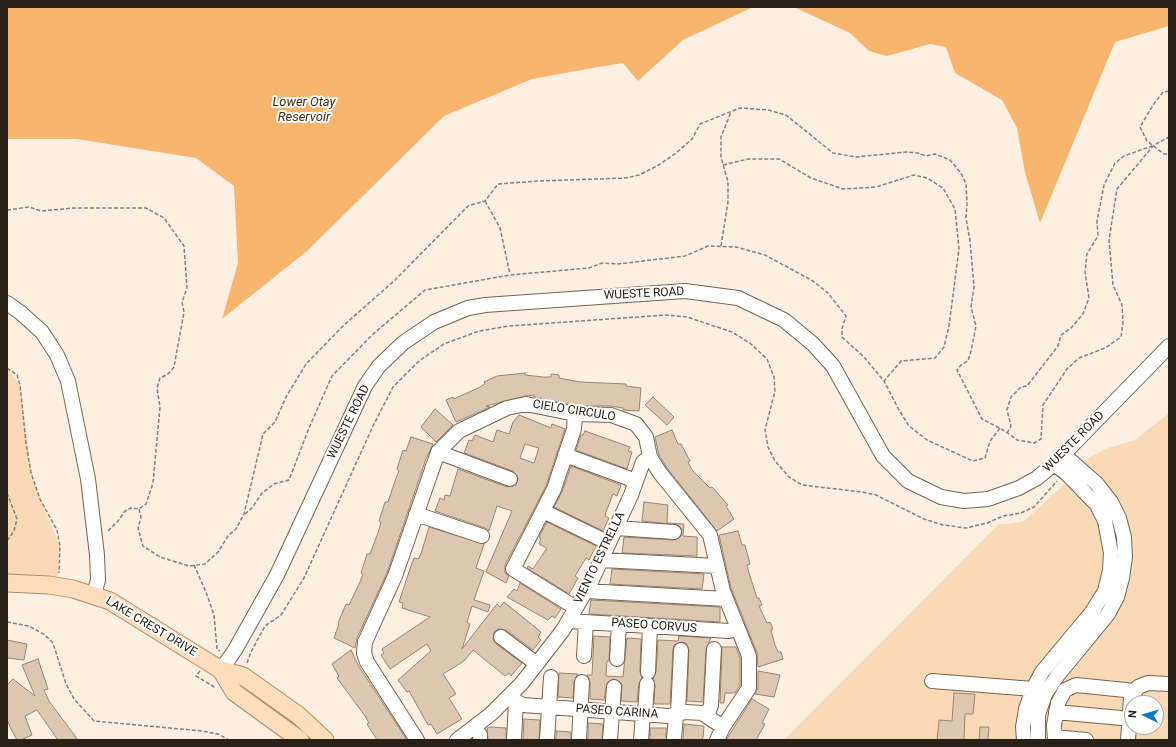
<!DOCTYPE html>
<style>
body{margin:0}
#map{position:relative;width:1176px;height:747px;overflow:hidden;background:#fdefe1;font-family:Roboto,sans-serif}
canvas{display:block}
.frame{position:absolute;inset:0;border:8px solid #2a2219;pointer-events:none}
.north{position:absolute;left:1124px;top:695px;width:40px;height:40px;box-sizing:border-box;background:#fff;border:1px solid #aaa7a3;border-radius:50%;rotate:275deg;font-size:11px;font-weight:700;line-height:16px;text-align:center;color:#2a2219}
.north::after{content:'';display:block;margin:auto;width:14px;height:18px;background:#0c7ac4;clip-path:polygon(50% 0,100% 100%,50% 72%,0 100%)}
</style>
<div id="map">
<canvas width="1176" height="747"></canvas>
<div class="frame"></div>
<div class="north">N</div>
</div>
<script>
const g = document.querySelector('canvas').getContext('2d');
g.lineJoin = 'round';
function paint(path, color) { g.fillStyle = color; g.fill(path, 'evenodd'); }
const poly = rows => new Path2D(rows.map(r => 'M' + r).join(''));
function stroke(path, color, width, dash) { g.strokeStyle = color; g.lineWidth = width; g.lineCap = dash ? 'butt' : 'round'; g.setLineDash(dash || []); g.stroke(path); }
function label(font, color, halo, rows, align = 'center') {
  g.font = font + ' Roboto,sans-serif'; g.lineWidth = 4; g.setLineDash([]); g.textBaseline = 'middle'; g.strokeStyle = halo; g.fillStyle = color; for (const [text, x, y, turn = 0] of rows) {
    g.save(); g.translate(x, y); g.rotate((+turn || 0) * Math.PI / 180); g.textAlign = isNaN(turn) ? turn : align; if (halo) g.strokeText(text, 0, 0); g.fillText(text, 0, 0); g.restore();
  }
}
paint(poly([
 [7,368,20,385,33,481,60,546,57,586,7,585],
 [1169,413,1169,740,784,740,999,524,1010,524,1024,521,1063,486,1080,463,1105,449,1135,440],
 [1132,703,1156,703,1156,727,1132,727]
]), '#fad9b7');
paint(poly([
 [7,7,753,7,683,40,638,81,623,63,598,67,532,79,444,116,307,251,222,319,238,263,234,186,196,158,77,139,7,139],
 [794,7,1169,7,1169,26,1115,42,1040,223,1025,172,1017,128,1002,100,955,73,946,47,930,44,887,56,869,51,850,33]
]), '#f7b56e');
const building = poly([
 [525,373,525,375,543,377,551,377,551,374,559,375,559,378,580,382,626,384,626,386,641,388,639,411,623,410,623,408,611,406,576,406,534,397,534,395,525,396,486,406,490,407,456,422,446,400,453,397,454,399,478,388,485,384,484,382,497,376,525,373],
 [653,397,674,417,667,425,645,405,653,397],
 [435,409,453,425,436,442,421,427,435,409],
 [519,415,551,428,552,424,565,429,546,486,505,565,505,573,509,576,506,583,486,572,512,511,497,506,489,531,485,528,435,511,440,498,444,500,445,495,450,496,458,469,507,487,516,485,518,478,513,471,464,453,469,440,472,441,475,435,493,442,497,430,509,434,513,422,519,415],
 [525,444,539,448,534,463,520,458,525,444],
 [672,430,678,444,681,444,690,461,688,462,692,470,710,488,712,487,728,505,726,506,734,519,717,531,667,468,659,455,655,437,672,430],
 [585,431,630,447,628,451,632,452,627,469,576,450,581,435,583,435,585,431],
 [411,437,433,444,426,459,387,573,357,638,355,648,334,638,339,624,338,623,346,604,349,605,360,582,363,574,361,573,367,554,370,554,379,530,381,522,379,521,385,502,388,502,396,478,399,471,397,469,403,450,406,451,411,437],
 [571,466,621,485,617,496,613,494,606,512,605,516,609,518,603,531,554,507,562,492,571,466],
 [644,502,668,505,667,523,684,524,683,536,697,537,697,556,622,553,624,537,673,540,681,536,682,529,678,525,642,521,644,502],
 [547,522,596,546,589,560,586,558,575,576,578,578,569,594,527,568,528,566,533,569,547,548,539,544,541,538,539,537,547,522],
 [429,527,484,544,476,568,484,571,474,600,490,605,488,612,472,606,467,622,470,624,462,649,497,604,500,607,504,602,541,632,538,637,541,640,533,650,506,630,498,629,494,632,493,640,496,644,522,663,511,676,509,673,505,676,473,650,464,661,443,674,456,694,449,698,462,719,437,734,431,724,428,725,409,691,407,692,398,680,431,651,427,644,390,669,381,655,384,653,382,649,430,617,402,608,403,603,399,602,411,566,414,558,418,559,421,554,429,527],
 [738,531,742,545,745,545,750,564,747,565,749,573,757,598,759,598,762,605,759,606,767,623,770,622,773,629,771,630,775,645,778,652,781,652,783,659,758,667,757,653,731,588,719,535,738,531],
 [612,569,704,574,702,589,610,584,612,569],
 [520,583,561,609,555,618,552,616,548,620,507,597,514,589,517,591,520,583],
 [591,600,720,607,720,622,589,614,591,600],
 [594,636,610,637,609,661,607,661,606,676,623,677,627,638,641,639,640,672,642,678,639,683,637,702,621,701,622,684,614,679,607,683,604,700,590,699,590,682,587,675,592,675,594,636],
 [679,636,711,638,706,649,703,702,687,701,689,650,686,643,681,642,674,645,673,650,670,704,654,704,655,685,653,678,656,672,658,640,678,641,679,636],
 [7,640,27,644,24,660,7,658,7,640],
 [722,647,736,647,740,658,740,685,735,693,725,693,724,703,720,703,722,647],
 [351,650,358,665,407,740,377,740,367,724,369,723,365,716,337,678,339,676,332,664,351,650],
 [38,659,48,689,44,690,49,701,78,740,58,740,37,710,25,716,32,735,21,740,17,740,10,727,7,719,7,685,13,679,35,696,22,665,38,659],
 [758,671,780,675,774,697,755,694,758,688,758,671],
 [559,673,578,674,574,681,573,698,558,697,559,673],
 [954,693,975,694,973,714,965,714,964,740,937,740,939,720,952,721,954,693],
 [752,699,769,709,762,723,765,724,756,740,726,740,752,699],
 [524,719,540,720,539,740,523,740,524,719],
 [588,723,603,724,602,740,588,740,588,723],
 [684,724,704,726,703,738,701,740,683,740,684,724],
 [491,727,506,728,506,740,488,740,487,728,491,727],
 [980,727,989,727,988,740,979,740,980,727],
 [650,728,666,728,666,740,650,740,650,728],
 [556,731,571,732,571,740,556,740,556,731]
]);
paint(building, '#dec7b0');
stroke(building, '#9a846f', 1);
const minor = poly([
 [7,303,21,313,42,332,57,355,68,381,88,479,97,555,98,580,94,594],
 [575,414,574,429,554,489,513,569,576,608],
 [438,452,510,479],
 [565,455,636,481],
 [543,511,609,543],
 [416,514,482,536],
 [616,528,674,532],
 [601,560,717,566],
 [586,591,726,599],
 [569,621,729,631,738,629],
 [501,637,537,664],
 [584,656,586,622],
 [617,659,619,624],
 [221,670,235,650,277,575,365,386,379,366,403,343,434,322,468,308,485,305,685,291,738,298,784,320,813,344,833,366,883,456,908,481,941,497,964,501,988,499,1019,488,1037,478,1054,464,1169,346],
 [648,672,650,626],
 [932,681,1033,689],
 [508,697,523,705,668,716,686,712,702,713,723,727],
 [1056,712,1121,718],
 [645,714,647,684],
 [678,714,681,650],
 [707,716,711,705,714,649],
 [475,727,480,735,480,740],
 [1055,737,1086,740],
 [417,740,367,662,364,653,365,642,395,576,438,452,459,431,507,408,526,404,575,414,611,415,636,424,646,437,650,457,660,473,710,535,723,591,749,656,749,688,723,727,717,740],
 [457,740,491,714,522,683,563,630,591,582,631,495,643,462,650,457],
 [514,740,516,701],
 [547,740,551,677],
 [579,740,582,682],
 [610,740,614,687],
 [641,740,643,714],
 [674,740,676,714],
 [1024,740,1023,727,1026,709,1033,689,1042,672,1092,612,1105,591,1110,570,1111,553,1105,521,1097,505,1066,473,1054,464],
 [1038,740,1038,715,1045,694,1058,675,1108,614,1117,597,1122,578,1125,557,1124,537,1119,518,1111,502,1097,484,1063,454],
 [1055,740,1054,725,1058,703,1065,690,1076,685,1135,691],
 [1128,740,1131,698,1138,687,1148,683,1169,684]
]);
const major = poly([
 [7,583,49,585,73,589,110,601,221,670,243,676,298,715,325,740],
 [221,670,234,692,300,740]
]);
stroke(minor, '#796450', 16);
stroke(major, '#b28d65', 19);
stroke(poly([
 [1169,91,1163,92,1153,105,1140,127,1147,141,1164,154,1169,154],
 [723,165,748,159,779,159,811,178,843,189,876,187,914,175,927,178,943,188,955,209,959,249,949,326,944,347,935,358,901,361,884,381],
 [485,201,500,228,510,274],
 [7,210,29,207,41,211,74,208,146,208,164,218,184,246,187,288,182,302,184,312,174,367,168,374,160,378,157,388,160,407,153,483,146,504,139,509,131,508,125,511,118,521,107,532],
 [721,246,728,202,728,182,721,157,721,137,731,112],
 [7,368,17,375,20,385,26,443,31,473,40,499,57,530,60,546,59,573],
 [1007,433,1011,426,1007,410,1011,397,1021,387,1027,386,1058,346,1061,335,1071,328,1083,314,1089,298,1085,272,1087,254,1098,236,1097,221,1104,185,1115,163,1124,156,1152,146],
 [7,493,17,519,14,531,7,541],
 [139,509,141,517,138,528,143,546,160,557,189,566,205,564,218,552,228,536,236,529,244,514,263,434,275,422,286,397,306,364,343,326,395,280,468,206,485,201,498,184,538,181,626,178,639,175,657,166,675,154,692,139,700,124,740,108,768,110,786,115,833,153,856,157,906,152,918,153,926,156,935,154,950,160,961,173,966,184,967,204,966,218,970,241,974,286,971,307,976,326,971,351,968,361,961,365,957,370,982,419,1005,431,1017,440,1034,443,1041,439,1043,405,1067,369,1079,358,1105,348,1121,337,1123,322,1122,305,1113,285,1109,240,1117,189,1154,145,1169,137],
 [245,514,252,508,262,493,274,484,289,480,309,428,332,376,372,335,425,290,510,275,589,268,602,263,618,264,685,256,708,246,736,247,765,255,813,281,828,293,846,316,842,329,842,337,864,357,884,381,899,410,909,426,927,440,973,461,985,458,990,441,1000,428],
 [194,565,206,592,214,615,217,649,220,651],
 [7,622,29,626,45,635,53,643,66,684,74,699,94,721,202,731,218,734,229,740],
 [247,663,251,652,265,626,281,615,304,578,373,426,393,387,419,361,444,344,479,331,509,326,666,315,687,317,732,332,751,344,767,359,774,377,775,391,765,430,768,447,775,461,789,477,802,485,862,492,876,495,924,519,943,525,966,528,987,523,1003,516,1021,513,1034,507,1057,481],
 [200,671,196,676,216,688]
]), '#8c8176', 1.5, [4, 2]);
stroke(minor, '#fff', 14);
stroke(major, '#fdddbb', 17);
label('12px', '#2a2219', '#fff', [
 ["WUESTE ROAD",644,294,-3],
 ["CIELO CIRCULO",574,411,9],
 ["WUESTE ROAD",349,422,-64],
 ["WUESTE ROAD",1074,442,-45],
 ["VIENTO ESTRELLA",600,558,-64],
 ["PASEO CORVUS",654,626,4],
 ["LAKE CREST DRIVE",151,627,31],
 ["PASEO CARINA",617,712,4]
]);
label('italic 13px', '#482d0e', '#fff', [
 ["Lower Otay",304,103],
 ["Reservoir",304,118]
]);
</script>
